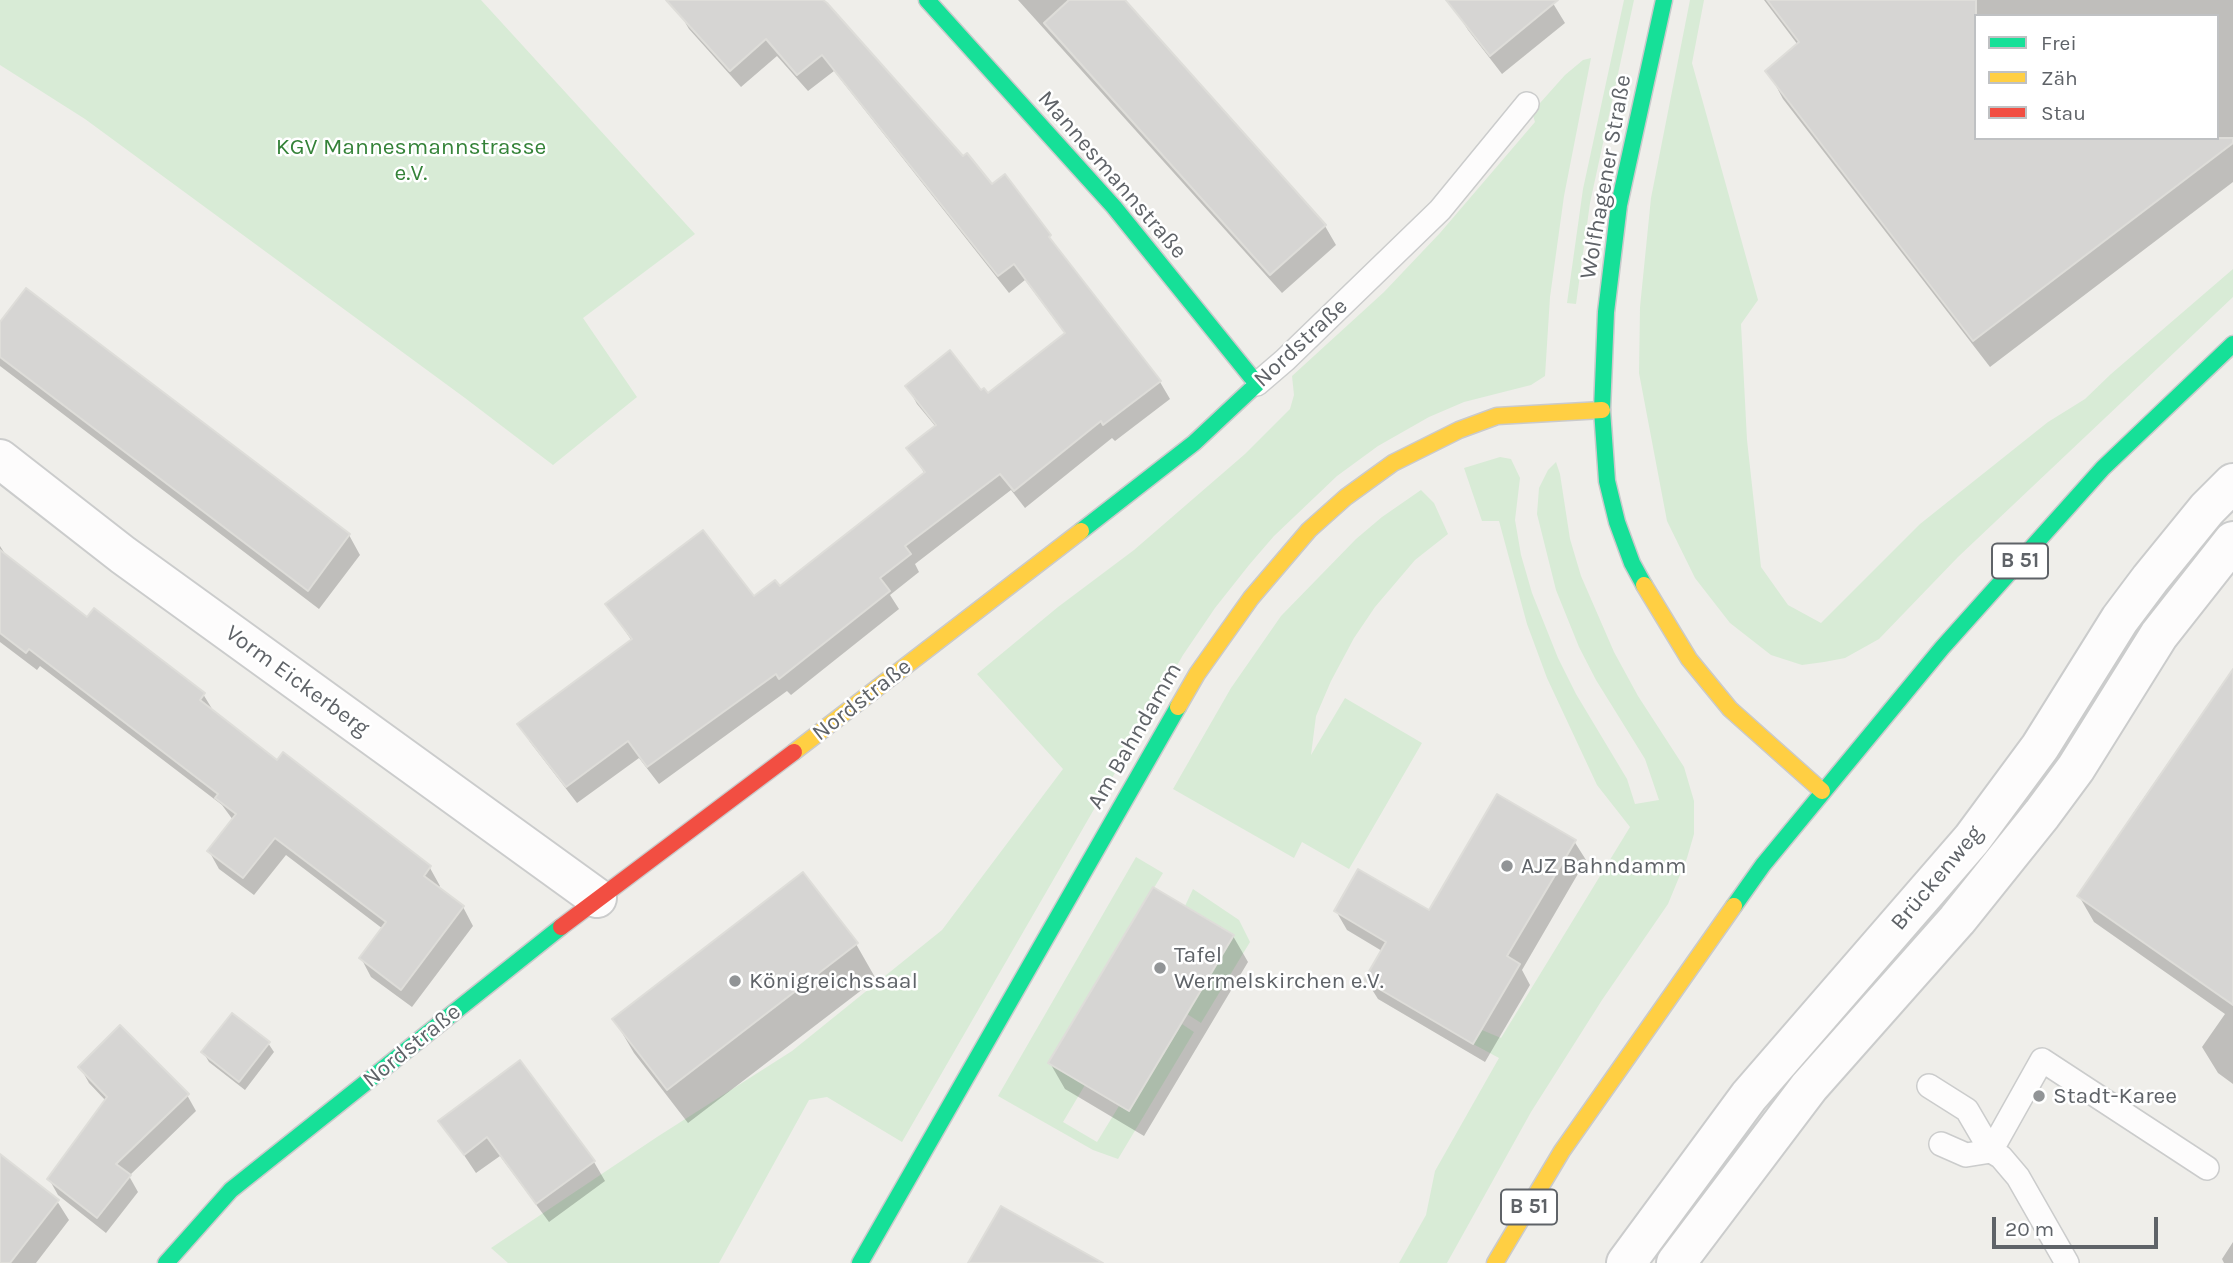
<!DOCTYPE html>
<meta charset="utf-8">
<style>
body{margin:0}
#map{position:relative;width:2233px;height:1263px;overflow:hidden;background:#efeeea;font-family:Karla,sans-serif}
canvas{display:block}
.legend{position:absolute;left:1974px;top:14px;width:245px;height:126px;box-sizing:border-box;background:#fff;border:2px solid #bfc1c3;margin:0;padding:9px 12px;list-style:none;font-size:21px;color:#5f6368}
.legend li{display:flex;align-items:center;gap:14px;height:35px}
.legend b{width:35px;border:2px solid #bfc1c3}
.scale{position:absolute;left:1992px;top:1217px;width:166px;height:32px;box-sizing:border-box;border:4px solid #5f6368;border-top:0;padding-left:9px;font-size:21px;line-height:24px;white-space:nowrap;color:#5f6368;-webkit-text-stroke:5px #fff;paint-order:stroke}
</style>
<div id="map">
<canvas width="2233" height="1263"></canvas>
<ul class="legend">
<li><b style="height:9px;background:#16e098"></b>Frei</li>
<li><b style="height:9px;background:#ffcf43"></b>Zäh</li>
<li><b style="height:9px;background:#f24e42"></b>Stau</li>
</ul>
<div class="scale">20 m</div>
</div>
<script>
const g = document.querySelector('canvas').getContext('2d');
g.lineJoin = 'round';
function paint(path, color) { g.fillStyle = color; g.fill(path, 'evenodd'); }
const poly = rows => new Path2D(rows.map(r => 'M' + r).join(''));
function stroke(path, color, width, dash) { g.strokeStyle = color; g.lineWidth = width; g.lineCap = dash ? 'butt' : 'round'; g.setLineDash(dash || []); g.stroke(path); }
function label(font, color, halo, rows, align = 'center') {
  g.font = font + ' Karla,sans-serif'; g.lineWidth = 5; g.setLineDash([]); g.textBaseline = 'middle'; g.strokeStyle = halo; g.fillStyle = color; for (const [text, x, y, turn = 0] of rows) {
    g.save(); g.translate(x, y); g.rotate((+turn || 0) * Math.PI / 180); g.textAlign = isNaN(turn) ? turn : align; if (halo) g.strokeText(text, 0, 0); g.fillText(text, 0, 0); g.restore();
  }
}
paint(poly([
 [0,0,481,0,695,234,583,318,637,397,553,465,465,398,85,119,0,65],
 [1624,0,1634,0,1590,203,1576,304,1567,303,1583,189],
 [1690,0,1704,0,1692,63,1758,300,1741,324,1747,440,1761,567,1788,605,1821,623,1920,524,2048,422,2085,399,2111,374,2233,269,2233,297,1958,557,1879,639,1845,658,1824,662,1802,665,1771,655,1730,623,1695,578,1667,521,1639,373,1640,307,1651,198],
 [1591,58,1564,196,1550,297,1545,376,1531,385,1464,402,1429,417,1378,446,1337,476,1274,536,1249,565,1215,608,1183,655,902,1142,827,1097,809,1100,719,1263,508,1263,491,1248,657,1137,792,1051,942,930,1063,769,977,674,1058,607,1134,550,1245,454,1290,409,1294,395,1292,376,1384,292,1440,233,1535,122,1532,112,1565,75,1583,60],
 [1500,457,1511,459,1520,478,1515,520,1521,555,1532,593,1558,658,1576,694,1627,779,1635,804,1659,800,1645,759,1596,680,1579,647,1556,590,1537,514,1539,488,1548,470,1556,462,1560,474,1570,539,1581,576,1614,652,1638,696,1684,767,1694,801,1694,834,1687,858,1668,904,1602,1000,1531,1112,1447,1263,1399,1263,1426,1215,1435,1171,1499,1058,1473,1044,1482,1030,1501,1038,1630,827,1597,785,1547,678,1527,624,1499,521,1482,521,1464,468],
 [1421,490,1434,503,1448,534,1415,560,1375,607,1354,638,1331,681,1316,716,1311,755,1345,698,1422,743,1349,869,1302,842,1294,858,1173,789,1231,688,1281,616,1356,539,1382,517],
 [1136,857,1163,873,1048,1063,1085,1085,1063,1122,1097,1142,1119,1106,1129,1111,1182,1024,1194,1032,1118,1159,1093,1150,998,1096],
 [1193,889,1239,920,1250,942,1201,1023,1187,1014,1234,935,1185,906]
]), '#d8ebd6');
paint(poly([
 [692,0,821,0,963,158,991,186,1049,236,1058,252,1160,382,1170,399,1115,441,1112,438,1025,508,1011,490,915,564,919,572,890,595,899,609,791,695,787,691,659,784,639,758,577,803,530,742,520,725,632,641,607,605,754,599,779,588,925,474,908,448,936,427,917,404,907,386,988,395,1066,335,1025,280,1009,293,834,71,808,91,777,56,741,87,689,29,679,12],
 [1018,0,1122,0,1325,226,1336,245,1282,293],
 [1470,0,1551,0,1565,23,1502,74,1468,30,1456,11],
 [1764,0,2233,0,2233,182,1990,367,1783,99,1768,71,1798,45],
 [1976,16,2217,16,2217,138,1976,138],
 [0,325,349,535,360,555,319,609,0,366],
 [0,546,7,557,87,620,203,694,214,712,278,762,283,755,430,868,440,886,438,889,463,907,473,926,412,1007,371,977,361,958,383,929,286,855,254,895,219,869,209,851,233,820,222,805,40,666,37,670,0,642],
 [2233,669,2233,1084,2218,1073,2202,1047,2225,1014,2094,922,2079,896,2134,818,2132,815],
 [1574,841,1586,860,1522,970,1530,985,1485,1062,1378,999,1366,980,1382,951,1347,930,1336,911,1430,912],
 [1233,936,1248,962,1144,1136,1065,1089,1050,1063],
 [856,944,876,979,688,1123,634,1053,614,1019],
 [268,1043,274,1052,245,1090,209,1062,203,1052],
 [80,1067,187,1095,196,1111,129,1176,138,1192,106,1233,58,1195,49,1179,106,1101,89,1083],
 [441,1121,594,1162,605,1181,549,1222,500,1156,476,1173],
 [0,1156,57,1201,69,1220,36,1263,0,1263],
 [2233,1242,2233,1263,2224,1263,2222,1259]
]), '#0003');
const building = poly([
 [666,0,823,0,827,3,963,156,967,153,992,184,1005,174,1051,235,1049,237,1161,381,1103,425,1101,421,1014,491,1000,474,905,546,911,554,880,578,890,591,779,679,776,674,647,767,628,741,566,787,517,724,632,639,605,604,703,530,754,596,775,580,780,586,925,472,906,448,936,425,905,386,950,350,981,390,984,388,988,393,1065,333,1014,264,998,276,822,55,797,75,766,39,730,71,666,0],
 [1069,0,1125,0,1326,225,1270,275,1044,23,1069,0],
 [1446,0,1558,0,1490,56,1446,0],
 [1767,0,1976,0,1976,138,2233,138,2233,143,1973,341,1765,71,1799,42,1767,0],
 [26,288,350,534,308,591,0,357,0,322,26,288],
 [0,550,87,617,94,608,205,693,200,700,277,760,283,752,431,866,424,876,464,906,401,990,359,958,386,922,275,838,243,878,207,851,236,814,215,798,218,794,29,649,26,653,0,633,0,550],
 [2233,669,2233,1005,2077,896,2233,669],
 [1497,794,1576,840,1507,956,1520,964,1473,1044,1364,980,1386,942,1334,911,1358,869,1429,910,1497,794],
 [803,872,858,943,667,1090,612,1019,803,872],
 [1153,887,1234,935,1129,1111,1048,1063,1153,887],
 [232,1013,270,1042,239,1082,201,1052,232,1013],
 [120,1025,189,1094,116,1164,131,1175,97,1218,47,1179,107,1097,78,1067,120,1025],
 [520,1060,595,1161,536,1204,487,1137,464,1155,438,1121,520,1060],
 [0,1154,59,1200,10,1263,0,1263,0,1154],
 [1001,1206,1103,1263,968,1263,1001,1206]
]);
paint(building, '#d6d5d3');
stroke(building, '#deddd9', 2);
const lane = poly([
 [1257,384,1285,360,1440,210,1527,104],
 [1929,1086,1967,1110,1991,1151,2001,1157,2018,1177,2067,1263],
 [1941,1144,1966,1155,1991,1151],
 [1991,1151,2042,1060,2207,1168]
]);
const street = poly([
 [0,459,123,555,597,898],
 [1626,1263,1749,1096,1972,839,2040,747,2120,619,2150,579,2207,509,2233,483],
 [1676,1263,1809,1087,1957,920,2042,814,2076,768,2159,635,2233,541]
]);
const fast = poly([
 [927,0,1114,207,1257,384,1194,443,1081,531],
 [1644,585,1632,563,1617,522,1607,481,1602,410,1606,312,1619,205,1664,0],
 [1734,906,1763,865,1942,648,2103,468,2233,344],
 [166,1263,231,1190,561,927],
 [860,1263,1178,707]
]);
const slow = poly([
 [1644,585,1689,659,1730,709,1822,791],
 [1178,707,1197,674,1251,598,1309,530,1346,497,1393,463,1459,430,1497,416,1602,410],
 [794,752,1081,531],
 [1495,1263,1562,1151,1734,906]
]);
const jam = poly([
 [561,927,794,752]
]);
stroke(lane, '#cbcccc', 26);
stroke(street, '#cbcccc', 42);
stroke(fast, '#cacacb', 19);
stroke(slow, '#cacacb', 19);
stroke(jam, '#cacacb', 19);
stroke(lane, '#fdfcfc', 23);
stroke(street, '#fdfcfc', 38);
stroke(fast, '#16e098', 16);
stroke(slow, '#ffcf43', 16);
stroke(jam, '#f24e42', 16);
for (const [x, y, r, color] of [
 [1507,866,7,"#919496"],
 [1160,968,7,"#919496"],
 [735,981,7,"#919496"],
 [2039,1096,7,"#919496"]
]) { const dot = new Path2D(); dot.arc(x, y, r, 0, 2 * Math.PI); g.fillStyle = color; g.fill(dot); stroke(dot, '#fff', 2.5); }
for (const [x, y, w] of [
 [2020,561,56],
 [1529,1207,56]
]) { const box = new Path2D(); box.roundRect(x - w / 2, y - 17.5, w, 35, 5); g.fillStyle = '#fff'; g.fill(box); stroke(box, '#5f6368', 2); }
label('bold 21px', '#5f6368', null, [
 ["B 51",2020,561],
 ["B 51",1529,1207]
]);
label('23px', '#348238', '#fff', [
 ["KGV Mannesmannstrasse",411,147],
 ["e.V.",411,173]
]);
label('23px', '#5f6368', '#fff', [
 ["Mannesmannstraße",1112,175,49],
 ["Wolfhagener Straße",1606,177,-80],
 ["Nordstraße",1301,343,-43],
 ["Vorm Eickerberg",297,681,36],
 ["Nordstraße",862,700,-38],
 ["Am Bahndamm",1135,736,-60],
 ["Brückenweg",1937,878,-50],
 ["Nordstraße",412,1046,-39]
]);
label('23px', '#5f6368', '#fff', [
 ["AJZ Bahndamm",1521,866],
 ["Tafel",1174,955],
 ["Wermelskirchen e.V.",1174,981],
 ["Königreichssaal",749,981],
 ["Stadt-Karee",2053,1096]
], 'left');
</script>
